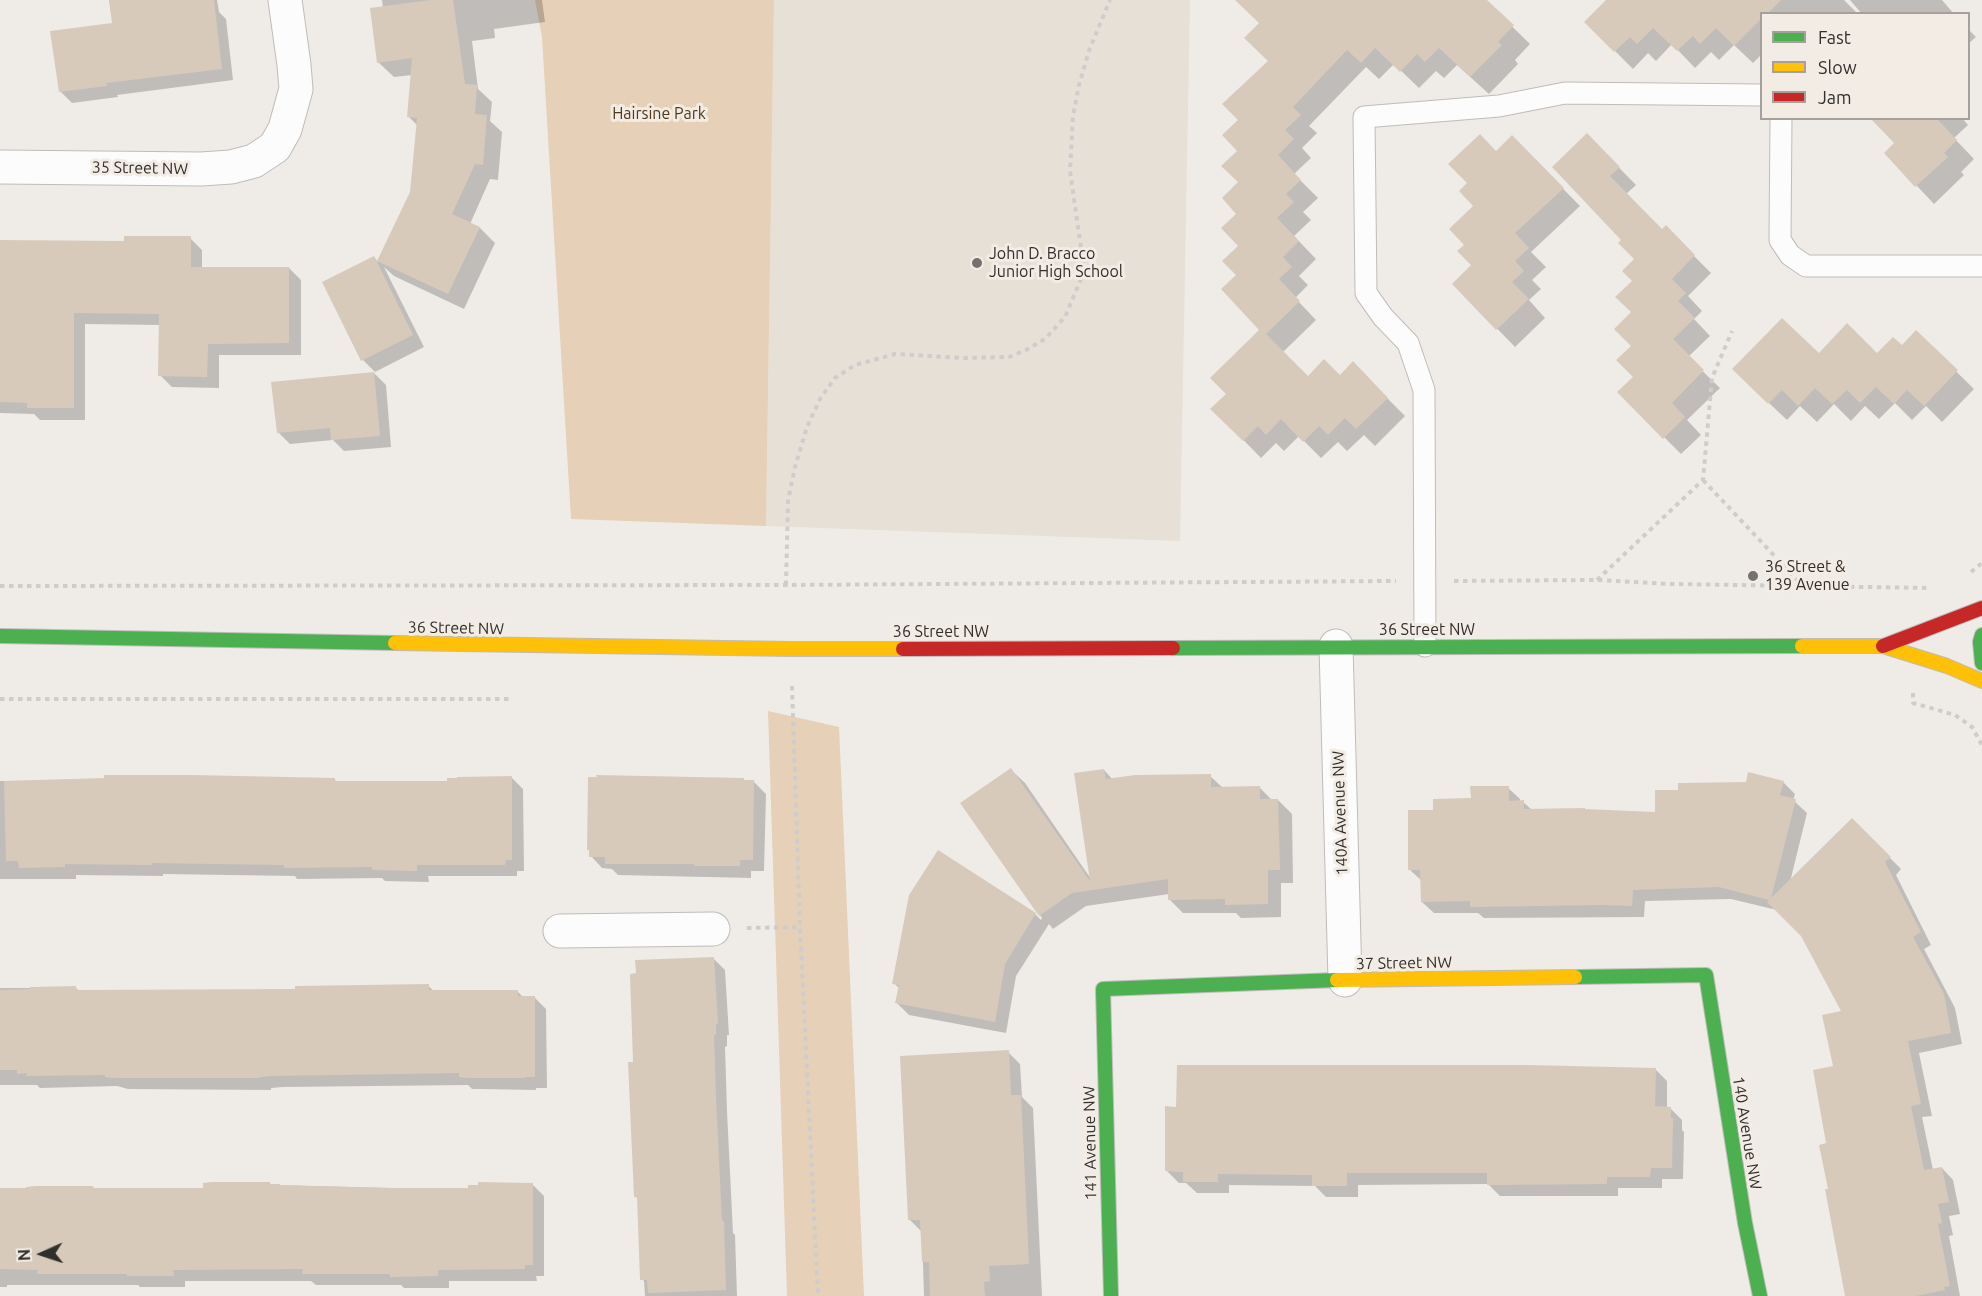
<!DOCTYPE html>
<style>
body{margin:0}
#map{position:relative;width:1982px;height:1296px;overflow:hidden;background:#efece8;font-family:Ubuntu,sans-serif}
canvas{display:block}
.legend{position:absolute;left:1760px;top:12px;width:210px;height:108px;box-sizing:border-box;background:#f2ece5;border:2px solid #a5a09b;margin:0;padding:8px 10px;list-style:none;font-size:18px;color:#312f2c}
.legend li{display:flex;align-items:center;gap:12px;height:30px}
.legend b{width:30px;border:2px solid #a5a09b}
.north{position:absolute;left:12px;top:1224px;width:60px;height:60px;-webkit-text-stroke:4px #f2ece5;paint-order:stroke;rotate:267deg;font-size:16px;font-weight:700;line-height:24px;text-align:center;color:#312f2c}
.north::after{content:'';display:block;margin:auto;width:21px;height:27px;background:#312f2c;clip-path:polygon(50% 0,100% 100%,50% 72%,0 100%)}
</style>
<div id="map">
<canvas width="1982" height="1296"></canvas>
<ul class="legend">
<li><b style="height:8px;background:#4caf50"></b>Fast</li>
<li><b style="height:8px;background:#ffc107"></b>Slow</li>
<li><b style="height:8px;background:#c62828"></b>Jam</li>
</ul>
<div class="north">N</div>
</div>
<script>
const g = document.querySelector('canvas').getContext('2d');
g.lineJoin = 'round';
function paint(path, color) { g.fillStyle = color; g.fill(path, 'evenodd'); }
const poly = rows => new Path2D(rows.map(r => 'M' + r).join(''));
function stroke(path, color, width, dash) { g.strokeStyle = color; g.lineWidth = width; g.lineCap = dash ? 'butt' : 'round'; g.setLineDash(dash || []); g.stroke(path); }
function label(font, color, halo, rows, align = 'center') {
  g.font = font + ' Ubuntu,sans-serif'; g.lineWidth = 6; g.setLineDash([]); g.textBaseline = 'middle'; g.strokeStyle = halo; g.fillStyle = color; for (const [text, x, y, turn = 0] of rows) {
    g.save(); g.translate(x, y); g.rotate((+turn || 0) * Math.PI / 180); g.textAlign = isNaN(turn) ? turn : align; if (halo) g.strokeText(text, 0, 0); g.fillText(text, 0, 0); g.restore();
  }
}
paint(poly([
 [774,0,1190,0,1180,541,766,526]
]), '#e7e0d7');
paint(poly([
 [535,0,774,0,766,526,571,519,542,37],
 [768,711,839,727,864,1296,787,1296]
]), '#e6d0b7');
paint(poly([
 [109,0,217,0,219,12,226,19,233,80,117,95,118,97,72,103,60,91,113,24],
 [382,0,542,0,545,22,494,29,495,38,472,41,478,89,492,102,490,121,502,132,498,180,490,179,470,224,480,228,495,243,464,309,394,276,384,267,424,347,375,372,363,360,324,282,374,257,378,262,412,193,418,126,409,117,412,75,394,77,378,62,383,8],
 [1286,0,1485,0,1530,44,1515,60,1518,64,1489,94,1457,65,1444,78,1436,71,1419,88,1394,64,1379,79,1366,67,1309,126,1317,133,1302,148,1311,158,1294,174,1318,198,1303,212,1311,220,1294,236,1316,259,1299,276,1308,285,1295,298,1316,320,1282,353,1308,378,1340,377,1353,364,1405,416,1375,446,1364,435,1347,451,1338,442,1321,458,1299,436,1284,451,1276,443,1261,458,1213,409,1228,394,1261,330,1238,275,1240,120,1270,61],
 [1609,0,1844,0,1858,14,1762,14,1762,54,1753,63,1734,45,1719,60,1711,52,1695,68,1672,44,1656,61,1648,53,1633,69,1586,22],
 [1850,0,1942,0,1954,14,1862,14],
 [1968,29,1976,37,1968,44],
 [1892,118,1962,118,1968,125,1954,138,1974,159,1961,172,1964,175,1934,204,1886,153,1896,143],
 [1587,135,1636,185,1626,194,1663,231,1666,228,1711,273,1688,296,1702,311,1694,319,1710,336,1688,357,1720,388,1687,420,1701,435,1681,454,1619,392,1635,377,1633,313,1636,259,1623,240],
 [1512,137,1580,206,1531,252,1546,267,1532,280,1541,289,1529,300,1545,318,1515,347,1454,284,1473,266,1466,245,1475,206,1496,152],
 [190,238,202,250,202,269,289,268,301,280,301,355,219,355,219,388,172,387,160,375,161,325,85,324,85,420,40,420,34,414,0,413,0,241,126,242],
 [1916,332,1974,389,1942,422,1926,406,1912,420,1895,403,1879,419,1865,406,1851,421,1834,404,1817,422,1800,406,1787,420,1752,387,1819,355,1877,355,1902,348],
 [374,373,386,385,391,447,344,451,333,440,290,444,278,432],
 [1011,770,1025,783,1091,879,1104,770,1113,780,1210,776,1223,788,1260,788,1272,800,1278,800,1292,814,1293,883,1281,883,1281,917,1241,918,1236,913,1183,913,1169,899,1169,894,1086,906,1053,929,1049,924,1016,976,1006,1033,909,1015,897,1003,900,989,894,983,938,852,1035,914,1041,920,1042,918,962,803],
 [511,777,523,789,524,871,517,871,517,876,428,876,429,882,385,881,382,878,297,879,295,876,163,874,163,876,76,875,76,879,0,879,0,781,334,779,337,782,448,783],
 [744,780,746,782,754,782,766,794,764,871,751,871,751,878,618,875,612,869,602,868,591,856],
 [1783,782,1795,794,1793,800,1807,813,1790,882,1852,820,1901,869,1896,875,1931,945,1924,949,1955,1008,1962,1044,1919,1053,1932,1116,1922,1117,1933,1170,1942,1168,1953,1180,1960,1214,1949,1216,1953,1235,1949,1236,1960,1296,1847,1296,1829,1190,1828,1145,1843,1012,1802,935,1777,910,1731,899,1645,901,1644,917,1484,918,1478,913,1434,913,1422,902,1422,881,1410,870,1434,811,1508,788,1520,799,1520,802,1523,802,1532,810,1657,814,1680,791],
 [713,958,725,970,729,1035,727,1035,727,1046,725,1047,727,1111,733,1233,735,1235,737,1296,645,1296,644,1281,642,1279,639,1200,635,1196,635,1063],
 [428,986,434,991,517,991,523,997,534,997,546,1009,547,1088,536,1088,536,1090,481,1089,472,1089,468,1085,283,1087,271,1088,271,1090,128,1089,117,1086,40,1088,37,1085,0,1085,0,988,76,988,80,992,297,991],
 [1008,1052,1020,1064,1022,1097,1033,1108,1042,1296,924,1296,922,1232,910,1220],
 [1655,1069,1667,1081,1667,1108,1670,1108,1682,1120,1682,1130,1684,1132,1683,1179,1662,1179,1662,1188,1618,1188,1618,1196,1500,1196,1488,1184,1358,1185,1358,1197,1326,1197,1315,1186,1229,1185,1229,1193,1197,1193,1186,1183,1179,1183,1167,1171],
 [270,1183,271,1185,469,1190,532,1184,544,1196,544,1276,536,1276,537,1281,449,1281,449,1288,404,1288,401,1285,316,1285,311,1281,185,1281,185,1287,140,1287,138,1285,7,1285,7,1287,0,1287,0,1190,204,1190]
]), '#0003');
paint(poly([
 [109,0,214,0,222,69,106,83,107,86,59,92,50,31,112,23],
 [431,0,453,0,465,84,477,85,475,114,487,115,483,165,475,164,452,214,480,227,448,294,377,261,410,192,417,118,407,117,412,58,377,63,370,8],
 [1235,0,1487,0,1514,25,1498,42,1502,45,1470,77,1439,48,1425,62,1417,54,1400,72,1375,48,1361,63,1347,50,1293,107,1301,115,1285,130,1294,139,1278,155,1301,180,1286,194,1294,202,1277,218,1299,241,1283,257,1292,267,1279,279,1300,301,1266,334,1308,376,1324,359,1340,375,1353,361,1388,398,1356,429,1345,418,1328,435,1319,426,1303,442,1281,419,1266,435,1258,426,1243,441,1210,409,1226,394,1210,378,1259,330,1221,289,1236,275,1222,261,1238,246,1221,228,1236,214,1222,198,1238,182,1221,166,1237,151,1222,135,1238,120,1222,104,1268,61,1244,38,1259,23],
 [1606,0,1781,0,1767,14,1761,14,1761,19,1734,46,1716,28,1700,44,1693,36,1677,51,1653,28,1637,44,1630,37,1614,52,1584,22],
 [1870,118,1936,118,1957,140,1944,153,1948,157,1915,187,1884,153,1894,143],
 [1587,133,1620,167,1610,176,1662,229,1666,225,1695,255,1672,279,1686,293,1678,301,1695,318,1673,339,1704,370,1672,403,1685,417,1663,439,1617,392,1633,377,1616,360,1631,346,1614,329,1631,312,1615,297,1632,281,1622,271,1634,259,1618,243,1621,240,1552,167],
 [1480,134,1496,151,1512,135,1564,188,1515,233,1529,248,1515,261,1524,271,1512,282,1529,299,1496,330,1452,284,1471,265,1457,251,1464,245,1449,229,1473,206,1459,191,1467,183,1448,164],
 [124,236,191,236,191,267,289,267,289,343,208,344,207,377,158,376,159,314,74,313,74,408,27,408,27,403,0,402,0,240,124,241],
 [374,256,413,335,361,361,322,282],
 [1782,318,1819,353,1847,323,1877,353,1893,337,1902,345,1916,330,1958,370,1924,406,1907,390,1894,404,1876,387,1860,403,1847,390,1832,404,1815,388,1798,406,1782,390,1768,404,1732,369],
 [374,372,380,436,331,440,330,428,277,433,271,382],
 [1011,768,1090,881,1074,773,1104,769,1106,779,1135,775,1211,774,1211,787,1260,786,1260,799,1278,799,1280,870,1268,870,1268,904,1225,905,1225,899,1168,900,1168,879,1072,893,1039,916,960,803],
 [1748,772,1784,781,1780,795,1796,799,1771,898,1852,818,1891,857,1885,862,1921,932,1913,937,1944,994,1951,1033,1908,1041,1921,1104,1911,1106,1924,1170,1942,1167,1949,1202,1938,1204,1942,1223,1938,1224,1950,1286,1944,1287,1945,1290,1916,1296,1845,1296,1825,1189,1828,1189,1819,1145,1826,1143,1813,1070,1833,1066,1822,1015,1841,1011,1801,936,1767,902,1769,900,1719,887,1633,890,1632,906,1603,905,1470,907,1470,901,1421,902,1420,870,1408,870,1408,810,1433,810,1433,799,1471,798,1470,786,1509,786,1509,801,1524,800,1524,809,1585,808,1585,809,1655,812,1655,790,1678,790,1678,783,1746,782],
 [104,775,192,775,335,778,335,781,447,781,447,778,457,778,457,777,512,776,512,860,506,860,505,865,417,865,417,871,372,870,372,867,284,868,284,865,152,863,152,865,65,864,65,867,19,868,18,861,6,861,4,781,104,778],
 [596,775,744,778,744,780,754,780,753,860,740,860,740,866,694,866,694,864,605,864,605,857,589,857,589,850,587,850,588,777,597,777],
 [938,850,1036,913,1005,964,995,1022,895,1003,899,985,892,984,909,895],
 [714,957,718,1024,716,1024,716,1035,714,1035,716,1098,722,1221,724,1221,726,1290,648,1293,647,1280,640,1280,637,1197,634,1197,628,1062,633,1062,630,974,636,973,635,960],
 [429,984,429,990,518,990,518,996,535,996,535,1077,525,1077,525,1078,468,1078,459,1077,459,1073,271,1076,260,1077,260,1078,115,1078,105,1077,105,1075,26,1076,27,1073,17,1074,17,1070,0,1070,0,990,30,989,30,987,76,986,76,990,295,989,295,986],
 [1009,1050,1011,1095,1021,1095,1029,1264,989,1266,990,1281,984,1282,985,1296,930,1296,929,1262,922,1262,920,1220,908,1220,900,1056],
 [1177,1065,1528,1065,1656,1068,1655,1106,1671,1107,1671,1118,1673,1118,1672,1168,1651,1168,1650,1177,1607,1177,1607,1184,1487,1185,1487,1173,1347,1173,1347,1186,1312,1186,1312,1175,1218,1174,1218,1182,1183,1182,1183,1172,1165,1171,1165,1106,1176,1107],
 [212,1182,270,1182,270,1184,280,1184,280,1185,393,1188,468,1188,468,1185,478,1185,478,1182,533,1183,533,1265,525,1265,525,1269,438,1270,438,1276,390,1277,390,1274,302,1274,303,1269,173,1270,174,1276,127,1276,127,1274,37,1274,38,1270,0,1269,0,1188,26,1188,26,1187,35,1186,93,1186,94,1188,203,1188,203,1183]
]), '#d7cabb');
const lane = poly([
 [1781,118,1780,240,1790,255,1806,266,1982,266],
 [1425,646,1424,390,1408,343,1383,317,1366,293,1364,117,1499,106,1565,93,1762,95]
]);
const street = poly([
 [0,167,201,169,231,167,254,161,275,147,285,129,296,89,294,65,285,0],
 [1336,646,1345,980],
 [560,931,713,929]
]);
const fast = poly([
 [1982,635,1980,642,1982,663],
 [0,636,395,643],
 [1173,648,1802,646],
 [1575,977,1706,975,1745,1223,1760,1296],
 [1111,1296,1103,989,1337,980]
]);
const slow = poly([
 [395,643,792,649,903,649],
 [1802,646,1883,646,1947,666,1982,681],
 [1337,980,1575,977]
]);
const jam = poly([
 [1883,646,1982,608],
 [903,649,1173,648]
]);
stroke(lane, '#bfbcb9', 23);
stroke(street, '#bfbcb9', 35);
stroke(fast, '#bfbcb9', 16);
stroke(slow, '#bfbcb9', 16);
stroke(jam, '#bfbcb9', 16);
stroke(poly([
 [1703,480,1801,584],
 [1971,572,1982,563],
 [1597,580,1703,480,1712,378,1732,331],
 [1454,581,1597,580,1672,584,1930,588],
 [786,585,788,501,795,467,807,427,820,399,835,378,855,365,895,354,964,358,1009,357,1026,350,1045,339,1065,317,1081,279,1083,262,1070,171,1073,116,1079,85,1090,48,1110,0],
 [0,586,786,585,1396,581],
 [792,686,800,927,818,1296],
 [1913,693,1913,703,1955,715,1972,727,1982,745],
 [0,699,513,699],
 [747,928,800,927]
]), '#cecdcc', 4, [4.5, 4.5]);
stroke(lane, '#fdfcfc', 21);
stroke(street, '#fdfcfc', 33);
stroke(fast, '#4caf50', 14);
stroke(slow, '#ffc107', 14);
stroke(jam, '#c62828', 14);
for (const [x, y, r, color] of [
 [977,263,6,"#74716e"],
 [1753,576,6,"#74716e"]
]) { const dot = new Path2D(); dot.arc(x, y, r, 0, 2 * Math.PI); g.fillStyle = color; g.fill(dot); stroke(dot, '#f2ece5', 2); }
label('16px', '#50381b', '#f2ece5', [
 ["Hairsine Park",659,114]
]);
label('16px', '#312f2c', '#f2ece5', [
 ["35 Street NW",140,168,1],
 ["36 Street NW",456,628,1],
 ["36 Street NW",1427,630],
 ["36 Street NW",941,632],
 ["140A Avenue NW",1340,813,-92],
 ["37 Street NW",1404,963,-1],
 ["140 Avenue NW",1747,1133,81],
 ["141 Avenue NW",1090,1143,-91]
]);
label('16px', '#312f2c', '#f2ece5', [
 ["John D. Bracco",989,254],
 ["Junior High School",989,272],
 ["36 Street &",1765,567],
 ["139 Avenue",1765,585]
], 'left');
</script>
